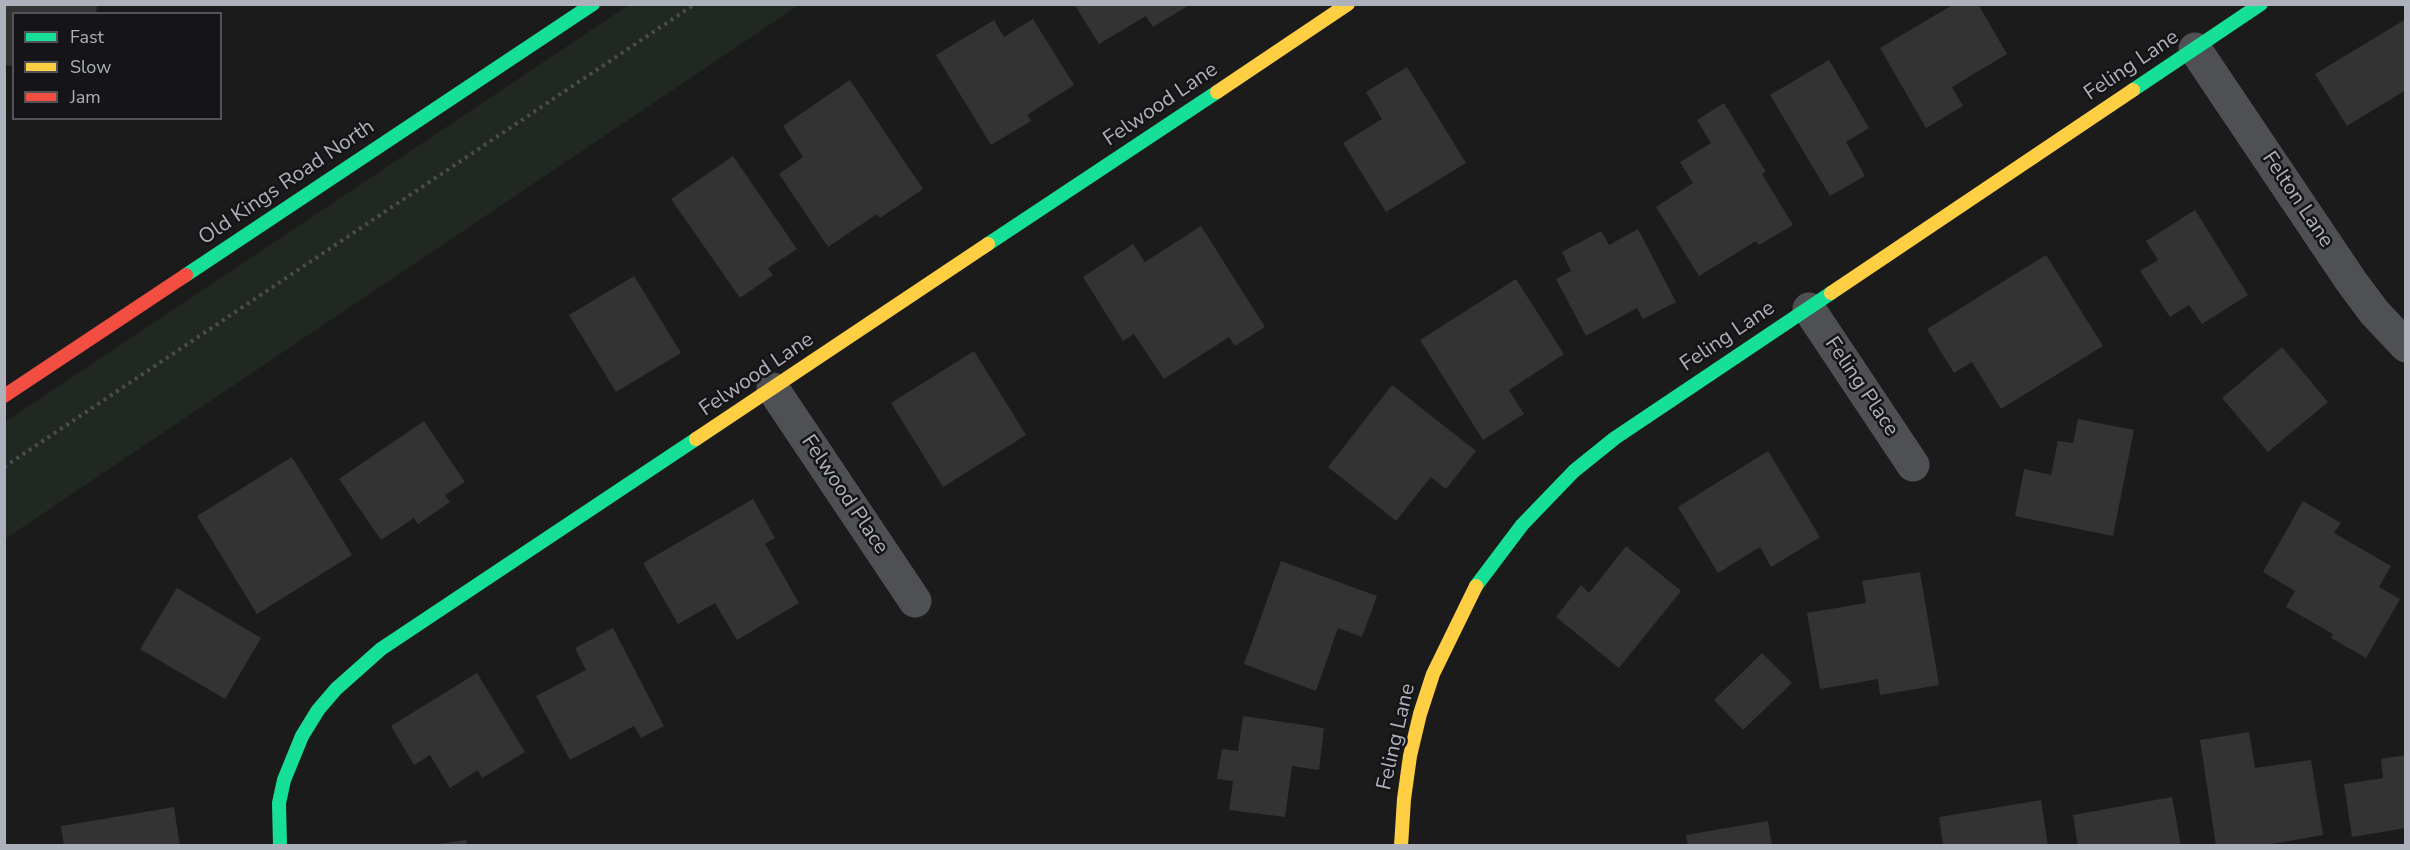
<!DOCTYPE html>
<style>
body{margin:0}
#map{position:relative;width:2410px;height:850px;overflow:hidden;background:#1b1b1b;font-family:"Nunito Sans",sans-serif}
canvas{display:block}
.frame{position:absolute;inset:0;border:6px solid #adb1bb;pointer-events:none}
.legend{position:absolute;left:12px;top:12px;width:210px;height:108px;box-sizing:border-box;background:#151517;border:2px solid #525359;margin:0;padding:8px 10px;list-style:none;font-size:18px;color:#adb1bb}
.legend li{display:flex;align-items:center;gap:12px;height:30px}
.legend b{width:30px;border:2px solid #525359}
</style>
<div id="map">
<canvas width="2410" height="850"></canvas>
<div class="frame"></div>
<ul class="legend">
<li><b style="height:8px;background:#16e098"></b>Fast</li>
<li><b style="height:8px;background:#ffcf43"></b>Slow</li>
<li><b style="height:8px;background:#f24e42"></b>Jam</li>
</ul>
</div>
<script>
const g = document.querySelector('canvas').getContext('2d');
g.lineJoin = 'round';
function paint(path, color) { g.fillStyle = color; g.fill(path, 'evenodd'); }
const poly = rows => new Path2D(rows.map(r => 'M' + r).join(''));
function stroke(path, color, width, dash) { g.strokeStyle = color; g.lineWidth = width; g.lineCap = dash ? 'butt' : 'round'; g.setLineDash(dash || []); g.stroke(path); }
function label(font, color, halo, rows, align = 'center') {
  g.font = font + ' "Nunito Sans",sans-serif'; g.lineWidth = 5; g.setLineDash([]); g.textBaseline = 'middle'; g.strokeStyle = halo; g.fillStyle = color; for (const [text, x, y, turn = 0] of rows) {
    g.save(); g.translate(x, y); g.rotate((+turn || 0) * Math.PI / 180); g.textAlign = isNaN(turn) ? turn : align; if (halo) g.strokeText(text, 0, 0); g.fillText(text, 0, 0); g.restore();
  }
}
paint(poly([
 [629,5,799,5,5,539,5,422]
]), '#212822');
paint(poly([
 [4,4,97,4,96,14,14,14,14,66,4,65],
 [1074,4,1191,4,1153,27,1146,16,1099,44],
 [1954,4,1978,4,2007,54,1952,87,1963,106,1926,128,1880,48],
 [1033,19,1074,85,1027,115,1031,121,991,145,936,55,994,20,1004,37],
 [2406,19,2406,90,2347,126,2315,74],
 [1829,60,1869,128,1846,142,1865,176,1830,196,1770,95],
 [1407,67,1466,163,1386,212,1343,143,1382,119,1366,92],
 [850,80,923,189,880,218,877,214,828,247,779,174,803,157,783,126],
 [1724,103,1766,172,1762,174,1793,225,1759,245,1756,241,1699,276,1656,207,1693,183,1680,162,1711,143,1697,120],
 [733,156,797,249,768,268,773,275,740,298,671,199],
 [2195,210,2248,295,2202,324,2189,305,2170,317,2140,271,2158,260,2146,241],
 [1201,226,1265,327,1235,346,1229,337,1164,379,1134,334,1123,341,1083,277,1133,244,1145,262],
 [1638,229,1676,302,1643,319,1637,308,1586,336,1556,279,1571,271,1562,252,1601,231,1609,245],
 [2046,255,2103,346,2001,409,1972,362,1954,373,1927,329],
 [634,276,681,353,616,392,569,315],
 [1516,279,1564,354,1509,390,1524,414,1483,440,1420,340],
 [2282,347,2328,402,2268,452,2222,398],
 [974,351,1026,435,943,487,891,403],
 [1392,385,1476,451,1446,489,1431,477,1396,521,1328,467],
 [2078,419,2134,430,2113,536,2015,516,2024,469,2051,475,2058,441,2073,443],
 [424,421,465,482,445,495,450,502,418,524,414,518,381,540,339,479],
 [1768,451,1820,537,1771,567,1760,547,1718,573,1678,507],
 [292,457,352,555,257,614,197,516],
 [753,499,775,538,765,544,799,603,737,640,715,603,678,624,643,563],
 [2303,501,2341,523,2334,533,2391,566,2379,587,2400,599,2366,658,2331,638,2333,634,2286,607,2295,591,2263,572],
 [1626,546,1681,591,1619,668,1556,617,1581,585,1589,593],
 [1281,561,1377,596,1362,637,1338,628,1316,691,1244,664],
 [1920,572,1939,685,1880,695,1878,679,1820,689,1807,613,1866,603,1862,581],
 [177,588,261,638,225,699,140,649],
 [613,628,664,726,641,738,634,726,570,760,536,696,586,670,575,648],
 [1762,653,1792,683,1743,730,1714,700],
 [477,673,525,752,482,778,478,770,450,788,430,755,414,765,391,726],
 [1243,716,1324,728,1319,770,1292,766,1285,817,1229,810,1233,781,1217,779,1222,749,1238,751],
 [2249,732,2255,768,2311,760,2323,835,2261,846,2216,846,2200,740],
 [2406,755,2406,828,2352,837,2344,784,2383,778,2381,759],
 [2172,797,2181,846,2078,846,2073,815],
 [2041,800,2048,846,1943,846,1939,817],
 [174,807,180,846,64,846,61,826],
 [1768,821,1772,846,1688,846,1686,835],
 [466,840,467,846,439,846,439,844]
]), '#333');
stroke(poly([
 [4,467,695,4]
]), '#4b4c4f', 4, [3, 4.5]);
stroke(poly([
 [2195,49,2351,281,2374,312,2406,346],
 [1809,309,1913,465],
 [773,389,915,601]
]), '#4f5054', 33);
stroke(poly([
 [2133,90,2261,4],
 [988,244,1217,92],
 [186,275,593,4],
 [1476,586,1522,525,1574,471,1615,438,1831,293],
 [280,846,279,803,284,780,302,736,318,710,336,689,381,649,696,439]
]), '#16e098', 14);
stroke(poly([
 [1217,92,1348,4],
 [1831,293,2133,90],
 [696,439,988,244],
 [1401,846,1404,799,1410,756,1420,714,1433,674,1476,586]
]), '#ffcf43', 14);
stroke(poly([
 [4,396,186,275]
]), '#f24e42', 14);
label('21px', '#adb1bb', '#151517', [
 ["Feling Lane",2132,66,-34],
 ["Felwood Lane",1161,105,-34],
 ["Old Kings Road North",287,183,-34],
 ["Felton Lane",2297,200,56],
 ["Feling Lane",1728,337,-34],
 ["Felwood Lane",757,375,-34],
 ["Feling Place",1861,387,56],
 ["Felwood Place",844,495,56],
 ["Feling Lane",1397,737,-77]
]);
</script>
